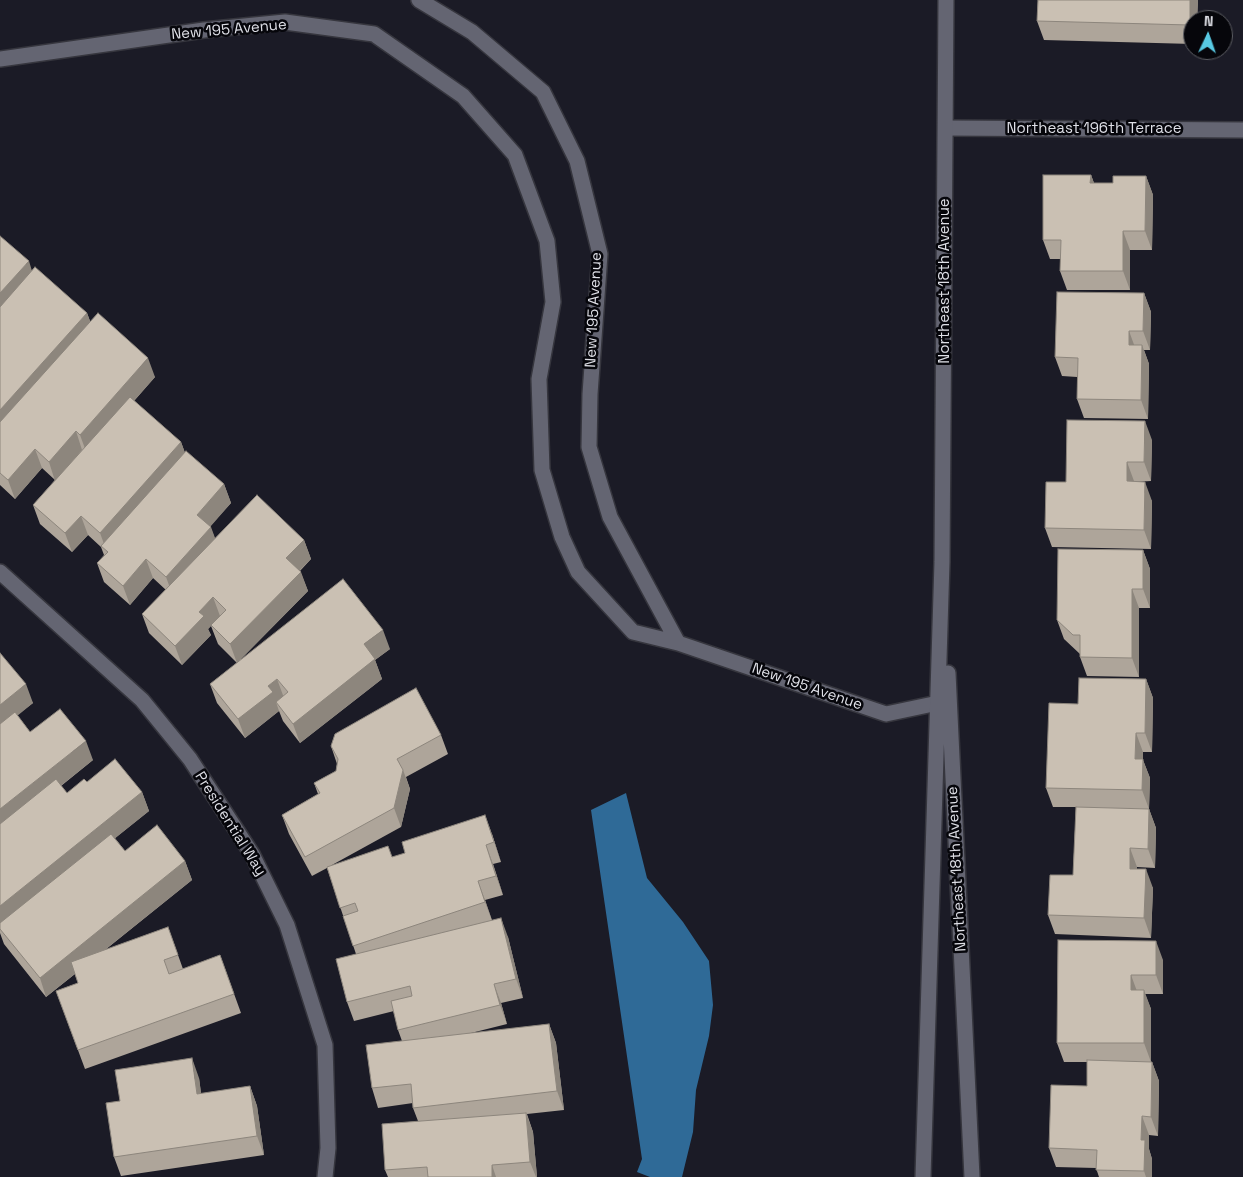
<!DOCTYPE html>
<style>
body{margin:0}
#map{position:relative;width:1243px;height:1177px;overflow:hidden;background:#1b1b26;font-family:"Space Grotesk",sans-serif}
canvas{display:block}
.north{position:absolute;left:1183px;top:10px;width:50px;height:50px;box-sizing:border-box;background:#06060b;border:1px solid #5c5d63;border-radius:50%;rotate:3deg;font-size:14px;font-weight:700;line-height:20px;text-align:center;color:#dedfe6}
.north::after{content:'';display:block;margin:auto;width:18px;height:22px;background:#58c9e3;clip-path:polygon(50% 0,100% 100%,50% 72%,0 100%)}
</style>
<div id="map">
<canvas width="1243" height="1177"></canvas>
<div class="north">N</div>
</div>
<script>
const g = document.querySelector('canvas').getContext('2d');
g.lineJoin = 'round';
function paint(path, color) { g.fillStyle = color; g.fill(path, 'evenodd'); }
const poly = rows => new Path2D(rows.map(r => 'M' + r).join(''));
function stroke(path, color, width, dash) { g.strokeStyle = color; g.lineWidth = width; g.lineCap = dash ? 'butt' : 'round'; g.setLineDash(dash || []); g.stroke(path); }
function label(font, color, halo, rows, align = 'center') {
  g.font = font + ' "Space Grotesk",sans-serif'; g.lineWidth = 5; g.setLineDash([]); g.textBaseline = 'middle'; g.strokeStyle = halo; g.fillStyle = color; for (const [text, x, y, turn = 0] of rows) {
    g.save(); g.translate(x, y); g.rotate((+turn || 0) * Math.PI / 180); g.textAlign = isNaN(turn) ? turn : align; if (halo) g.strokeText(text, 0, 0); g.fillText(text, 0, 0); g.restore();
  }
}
paint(poly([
 [626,793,647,878,683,922,709,961,713,1005,709,1036,696,1090,693,1132,682,1177,650,1177,637,1172,642,1159,591,810]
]), '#2f6a97');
const street = poly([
 [0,59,204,30,285,22,374,34,463,96,515,155,547,241,553,302,539,379,542,470,562,537,578,572,633,632,678,643,610,517,589,447,590,394,600,254,577,161,543,92,472,32,419,0],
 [946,128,1243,130],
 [0,572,142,700,190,759,252,854,287,925,325,1045,328,1148,325,1177],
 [678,643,886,714,938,703]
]);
const secondary = poly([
 [948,673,972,1177],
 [923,1177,942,562,946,0]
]);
stroke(street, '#36363e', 18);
stroke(secondary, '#36363e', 18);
stroke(street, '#646572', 15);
stroke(secondary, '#646572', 15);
paint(poly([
 [1038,0,1198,0,1197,20,1193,20,1193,44,1044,40,1037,21],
 [1091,175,1094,183,1113,183,1146,176,1153,195,1152,250,1130,250,1130,290,1067,290,1060,271,1061,259,1050,259,1043,240],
 [0,236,32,271,87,313,90,321,155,377,134,401,181,442,185,453,224,484,231,503,210,526,215,539,304,540,311,559,300,571,308,591,241,659,390,649,375,660,382,679,300,743,283,721,279,711,245,738,217,703,210,684,237,663,218,644,211,626,208,629,211,635,182,665,149,633,142,614,166,590,153,578,130,605,104,582,97,563,104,555,101,547,88,535,72,552,40,524,33,505,55,480,42,468,15,499,0,485],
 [1144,293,1151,312,1150,350,1144,350,1149,364,1148,419,1084,418,1077,399,1077,377,1062,376,1055,357],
 [1152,440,1151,481,1134,482,1152,501,1151,549,1052,547,1045,528,1066,482],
 [1143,550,1150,569,1150,608,1139,608,1139,677,1087,676,1080,657,1080,654,1064,639,1057,620],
 [0,653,33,703,17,715,30,732,93,760,61,786,67,793,87,782,142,792,149,811,115,838,125,851,185,861,192,880,105,950,168,927,183,969,220,955,241,1013,85,1069,56,991,78,983,75,974,46,997,4,944,0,933],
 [1146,679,1153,698,1152,752,1143,752,1143,760,1150,778,1149,809,1156,828,1155,868,1137,867,1137,869,1153,888,1151,938,1055,934,1048,915,1073,875,1076,807,1053,807,1046,788,1078,704],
 [441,735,448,754,406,777,410,789,401,827,332,865,392,857,492,834,501,862,493,864,503,895,485,900,492,920,508,937,523,998,501,1003,507,1024,467,1034,549,1024,556,1043,564,1110,527,1114,533,1132,537,1177,388,1177,385,1170,418,1121,413,1108,413,1103,378,1108,372,1088,402,1041,398,1030,394,1011,354,1021,347,1002,356,954,327,868,312,876,289,834,282,815,318,794,314,783,336,771,337,764,331,746],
 [1058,940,1163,960,1163,994,1145,994,1151,1009,1151,1062,1152,1062,1159,1081,1158,1136,1149,1135,1149,1149,1152,1159,1152,1177,1099,1177,1096,1168,1056,1167,1049,1148,1087,1086,1087,1062,1064,1062,1057,1043],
 [199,1078,201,1094,250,1086,257,1106,264,1155,121,1176,114,1157,120,1101]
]), '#aea59a');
paint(poly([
 [1190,0,1198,0,1197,20,1193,20,1193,34,1190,25],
 [1091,175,1098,194,1090,183],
 [1146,176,1153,195,1152,250,1145,231],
 [1123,231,1130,250,1130,290,1123,271],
 [29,261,35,281,0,320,0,293],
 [1144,293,1151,312,1150,350,1143,331],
 [87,313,94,332,0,432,0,410],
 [1129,331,1136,350,1129,345],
 [1142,345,1149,364,1148,419,1141,400],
 [148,358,155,377,87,454,80,435],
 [1145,421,1152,440,1151,481,1144,462],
 [76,431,82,450,55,481,49,462],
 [181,442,188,461,107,552,100,533],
 [35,449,42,468,15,499,8,480],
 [1127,462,1134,481,1134,501,1127,481],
 [1145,482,1152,501,1151,549,1144,530],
 [224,484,231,503,204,534,197,515],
 [81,516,88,535,72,552,65,533],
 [211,527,218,546,173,596,166,577],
 [304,540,311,559,293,577,286,558],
 [1143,550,1150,569,1150,608,1143,589],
 [146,559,153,578,130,605,123,586],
 [301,572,308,591,237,663,230,644],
 [1132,589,1139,608,1139,677,1132,658],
 [213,597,220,616,208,629,211,635,182,665,175,646,199,612],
 [383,630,390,649,375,660,382,679,300,743,293,724,364,644],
 [277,679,284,698,276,702,279,711,245,738,238,719,268,686],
 [1146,679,1153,698,1152,752,1145,733],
 [26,684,33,703,0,730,0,705],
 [1136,733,1143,752,1143,760,1150,778,1149,809,1142,790,1135,759],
 [86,741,93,760,0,834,0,809],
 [403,770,410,789,401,827,394,808],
 [142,792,149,811,1,930,0,928,0,906],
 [1149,809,1156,828,1155,868,1148,849],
 [485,815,492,834,501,862,494,842],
 [486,845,493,864,503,895,496,876],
 [1130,848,1137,867,1137,888,1130,869],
 [185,861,192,880,46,997,40,978],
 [1146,869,1153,888,1151,938,1144,918],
 [478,881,485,900,492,921,485,902],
 [501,918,508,937,523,998,516,979],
 [1156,941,1163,960,1163,994,1156,975],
 [1131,975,1138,994,1131,990],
 [494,984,501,1003,507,1024,500,1005],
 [1144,990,1151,1009,1151,1062,1144,1043],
 [549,1024,556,1043,564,1110,557,1091],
 [192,1058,199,1078,204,1113,197,1094],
 [1152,1062,1159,1081,1158,1136,1151,1117],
 [250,1086,257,1106,264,1155,257,1136],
 [526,1113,533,1132,537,1177,536,1177,530,1162],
 [1142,1116,1149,1135,1149,1149,1152,1159,1152,1177,1146,1177,1144,1171,1141,1140],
 [492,1165,496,1177,492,1177]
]), '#8d867d');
const building = poly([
 [1038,0,1190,0,1190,25,1037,21,1038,0],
 [1043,175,1091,175,1090,183,1113,183,1113,176,1146,176,1145,231,1123,231,1123,271,1060,271,1061,240,1043,240,1043,175],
 [0,236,29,261,0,293,0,236],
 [35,267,87,313,0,410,0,307,35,267],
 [1057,292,1144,293,1143,331,1129,331,1129,345,1142,345,1141,400,1077,399,1078,358,1055,357,1057,292],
 [98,313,148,358,80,435,76,431,49,462,35,449,8,480,0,473,0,422,98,313],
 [130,397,181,442,100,533,81,516,65,533,33,505,130,397],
 [1067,420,1145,421,1144,462,1127,462,1127,481,1145,482,1144,530,1045,528,1046,482,1066,482,1067,420],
 [186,451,224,484,197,515,211,527,166,577,146,559,123,586,97,563,108,552,101,546,186,451],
 [257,495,304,540,286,558,301,572,230,644,211,625,226,610,213,597,199,612,204,616,175,646,142,614,257,495],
 [1058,549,1143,550,1143,589,1132,589,1132,658,1080,657,1080,635,1073,635,1057,620,1058,549],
 [343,579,383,630,364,644,375,659,293,724,276,702,288,692,277,679,268,686,273,692,238,719,210,684,343,579],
 [0,653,26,684,0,705,0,653],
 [1079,678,1146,679,1145,733,1136,733,1135,759,1143,759,1142,790,1046,788,1049,703,1078,704,1079,678],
 [416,688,441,735,397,759,403,770,394,808,305,857,282,815,320,793,314,783,336,771,338,759,331,746,335,734,416,688],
 [60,709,86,741,0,809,0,724,15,712,30,732,60,709],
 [115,759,142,792,0,906,0,824,56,779,67,793,84,779,87,782,115,759],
 [1076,807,1149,809,1148,849,1130,848,1130,869,1146,869,1144,918,1048,915,1050,875,1073,875,1076,807],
 [485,815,494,842,486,845,496,876,478,881,485,902,353,946,343,916,358,911,355,903,340,908,327,867,388,846,392,857,405,853,402,842,485,815],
 [157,825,185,861,40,978,0,929,0,923,111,834,125,851,157,825],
 [501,918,516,979,494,984,500,1005,398,1030,391,1001,412,996,410,986,347,1002,336,959,501,918],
 [168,927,178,955,164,960,169,974,220,955,234,994,78,1050,56,991,78,983,71,962,168,927],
 [1058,940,1156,941,1156,975,1131,975,1131,990,1144,990,1144,1043,1057,1043,1058,940],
 [549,1024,557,1091,413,1108,411,1084,372,1088,366,1045,549,1024],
 [192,1058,197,1094,250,1086,257,1136,114,1157,106,1103,120,1101,115,1070,192,1058],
 [1087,1060,1152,1062,1151,1117,1142,1116,1141,1140,1145,1140,1144,1171,1096,1170,1097,1150,1049,1148,1051,1085,1087,1086,1087,1060],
 [526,1113,530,1162,492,1165,492,1177,428,1177,427,1167,385,1170,382,1124,526,1113]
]);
paint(building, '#cac0b3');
stroke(building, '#8d867d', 1);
label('15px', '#dedfe6', '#06060b', [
 ["New 195 Avenue",229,30,-5],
 ["Northeast 196th Terrace",1094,129],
 ["Northeast 18th Avenue",945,281,-90],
 ["New 195 Avenue",594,310,-87],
 ["New 195 Avenue",807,687,19],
 ["Presidential Way",230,824,58],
 ["Northeast 18th Avenue",957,869,-93]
]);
</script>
